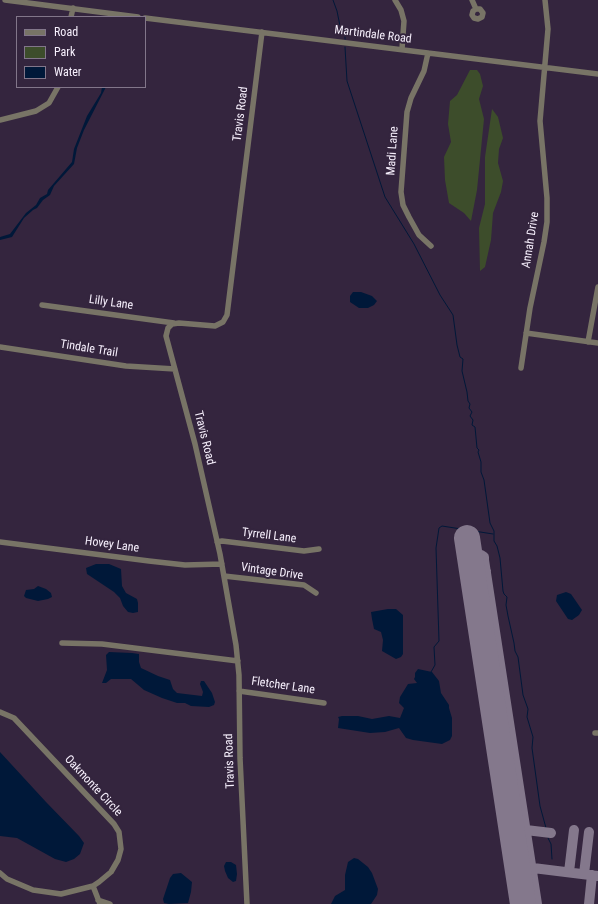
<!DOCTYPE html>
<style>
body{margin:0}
#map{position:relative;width:598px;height:904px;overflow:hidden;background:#34253e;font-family:"Roboto Condensed",sans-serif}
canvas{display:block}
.legend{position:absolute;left:16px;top:16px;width:130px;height:72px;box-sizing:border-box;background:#34253e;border:1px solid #82768a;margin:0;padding:5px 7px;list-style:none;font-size:12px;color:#f7f0fd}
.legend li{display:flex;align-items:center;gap:8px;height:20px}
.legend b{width:20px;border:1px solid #82768a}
</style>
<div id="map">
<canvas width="598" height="904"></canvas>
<ul class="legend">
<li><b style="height:5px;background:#787466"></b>Road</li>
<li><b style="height:11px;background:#3d4d2b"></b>Park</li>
<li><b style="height:11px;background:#001839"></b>Water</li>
</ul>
</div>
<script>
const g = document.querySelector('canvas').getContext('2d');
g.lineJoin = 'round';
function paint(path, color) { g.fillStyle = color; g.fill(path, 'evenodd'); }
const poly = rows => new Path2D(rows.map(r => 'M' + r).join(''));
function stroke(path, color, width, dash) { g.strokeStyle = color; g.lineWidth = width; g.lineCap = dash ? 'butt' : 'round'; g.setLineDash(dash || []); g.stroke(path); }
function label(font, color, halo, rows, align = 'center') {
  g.font = font + ' "Roboto Condensed",sans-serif'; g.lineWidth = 4; g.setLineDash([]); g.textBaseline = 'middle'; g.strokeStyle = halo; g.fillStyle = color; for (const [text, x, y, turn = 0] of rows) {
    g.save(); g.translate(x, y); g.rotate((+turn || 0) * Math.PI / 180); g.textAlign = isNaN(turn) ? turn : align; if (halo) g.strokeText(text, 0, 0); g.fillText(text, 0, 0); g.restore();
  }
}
paint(poly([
 [470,70,477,70,480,74,483,86,479,99,484,119,477,190,471,221,464,213,449,203,445,180,444,157,451,142,448,124,450,101,457,95],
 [492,109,498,117,503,138,499,149,498,163,503,181,501,192,493,213,491,240,485,267,480,271,479,228,485,204,485,157]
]), '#3d4d2b');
paint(poly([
 [102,87,106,87,84,130,77,148,74,164,54,186,50,195,43,200,37,208,33,210,24,218,12,237,0,240,0,237,10,234,26,213,36,205,40,198,47,194,48,190,72,162,74,149,87,116,101,93],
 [353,292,361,292,372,296,377,301,374,305,368,308,359,308,350,302,350,296],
 [96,564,109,564,121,569,122,586,126,593,137,599,138,603,138,612,133,613,128,612,123,606,120,598,114,592,87,574,86,568],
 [38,586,46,589,51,593,52,597,48,599,38,601,26,598,24,596,26,590,34,589],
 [566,592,571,594,582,610,579,615,572,620,568,619,556,601,557,595],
 [388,609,396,609,403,615,403,654,401,657,396,659,382,651,383,640,381,632,374,629,372,619,371,612],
 [109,652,132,653,139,654,139,662,141,668,158,676,170,680,173,689,177,693,202,696,203,692,200,684,201,681,204,681,212,693,215,702,214,705,209,707,191,706,185,703,177,703,162,698,144,690,131,679,111,679,106,683,102,683,107,670,106,655],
 [418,669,432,672,439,681,441,693,449,705,449,708,452,718,452,736,450,740,442,744,413,740,406,738,399,728,385,732,370,733,338,728,339,719,338,717,342,716,358,716,372,719,389,716,400,718,404,708,399,703,400,697,408,684,417,683,414,679,415,677,415,673],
 [0,752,46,802,79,836,84,843,80,854,74,859,66,862,55,859,17,838,0,836],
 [354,858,358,859,368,867,372,873,378,889,377,895,371,904,331,904,335,896,345,890,345,875,348,862],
 [226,862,231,862,236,865,237,874,236,881,233,882,228,878,225,871,224,866],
 [181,873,192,882,191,892,188,903,169,904,164,903,163,899,170,878,173,874]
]), '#001839');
stroke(poly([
 [333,0,337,11,340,26,345,35,345,39],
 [345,47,347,81,385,197,414,244,440,295,453,315,457,345,460,357,463,359,462,371,467,392,468,401,470,404,469,408,472,412,470,416,473,420,472,425,475,427,477,448,479,450,478,452,481,462,481,472,484,480,490,523,494,531,494,541,497,546,500,558,503,591,504,594,507,597,506,605,508,616,514,643,515,651,518,657,523,695,528,709,527,717,533,737,532,748,540,806,546,828],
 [431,672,435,665,434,647,439,641,436,548,439,528,442,526,493,534],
 [548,838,551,844,552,859]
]), '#001839', 1);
stroke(poly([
 [470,554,481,555,484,557,484,560,537,904],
 [473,573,486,571],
 [493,705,506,703],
 [526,830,551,833],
 [517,866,598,876],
 [569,872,574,830],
 [584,874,589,832],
 [589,904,592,875]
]), '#84788c', 10);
stroke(poly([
 [467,538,523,904]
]), '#84788c', 26);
stroke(poly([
 [5,0,138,17],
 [395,0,401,10,404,21,402,49],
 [472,0,476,9,480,9,483,13,482,17,478,19,474,18,472,15,473,11,476,9],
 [71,17,73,8],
 [145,18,598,74],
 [428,53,424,71,411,98,407,112,401,192,403,205,409,217,419,235,431,246],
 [0,120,36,111,49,103,58,87],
 [42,305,174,323],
 [526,333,598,343],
 [588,342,598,287],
 [0,347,126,366,175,369],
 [521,368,530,308,544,242,547,222,547,198,540,121,548,29,545,0],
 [0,542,149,561,185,565,222,564],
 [217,542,222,541,304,551,319,549],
 [224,576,304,585,316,593],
 [62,643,102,644,238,661],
 [239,691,324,703],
 [0,712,14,718,114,824,119,832,121,849,118,860,111,872,99,882,93,886,61,894,33,890,7,879,0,873],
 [595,733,598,733],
 [93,886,100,904],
 [98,900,110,904],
 [247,904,240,758,239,675,236,645,220,554,195,444,166,336,168,328,172,324,179,323,215,326,223,322,227,315,262,32]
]), '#787466', 5.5);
label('12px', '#f7f0fd', '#34253e', [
 ["Martindale Road",373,35,7],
 ["Travis Road",241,114,-83],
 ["Madi Lane",393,151,-86],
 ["Annah Drive",531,240,-81],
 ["Lilly Lane",111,303,8],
 ["Tindale Trail",89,349,9],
 ["Travis Road",204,438,76],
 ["Tyrrell Lane",269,536,7],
 ["Hovey Lane",112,545,8],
 ["Vintage Drive",272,572,8],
 ["Fletcher Lane",283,686,8],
 ["Travis Road",230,761,-92],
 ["Oakmonte Circle",93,786,47]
]);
</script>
